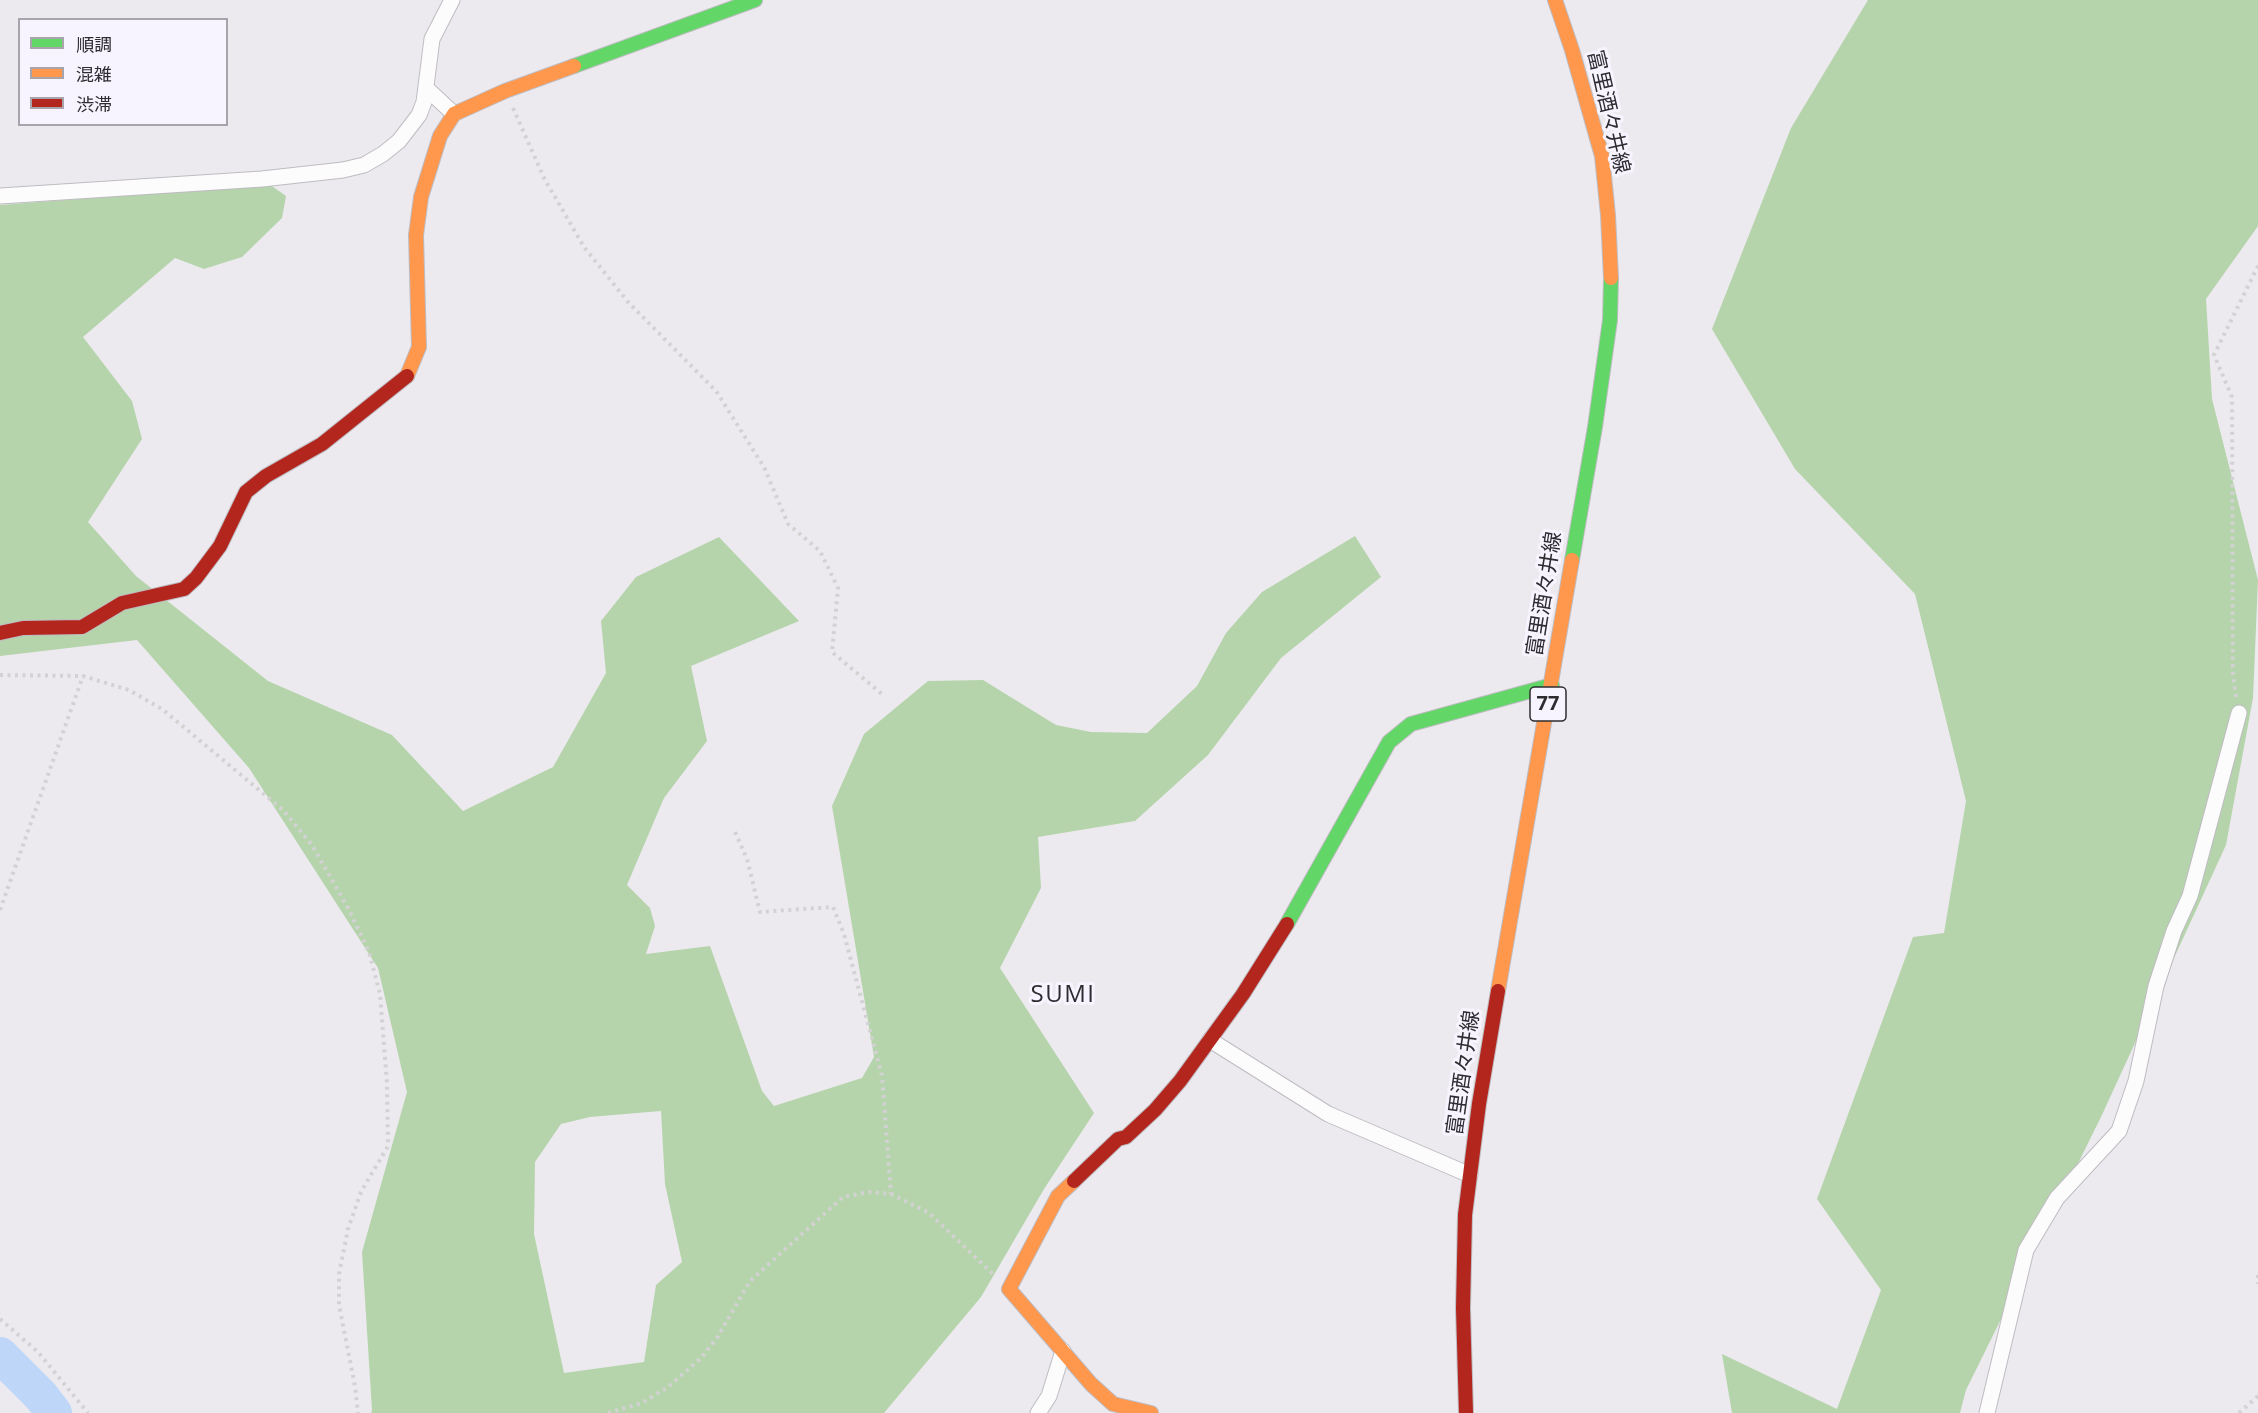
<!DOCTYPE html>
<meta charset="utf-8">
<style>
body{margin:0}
#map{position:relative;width:2258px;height:1413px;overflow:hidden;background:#eceaef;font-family:"Open Sans","Noto Sans JP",sans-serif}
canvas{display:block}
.legend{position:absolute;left:18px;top:18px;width:210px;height:108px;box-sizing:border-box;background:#f8f4ff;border:2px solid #a7a4ac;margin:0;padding:8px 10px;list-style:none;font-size:18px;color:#2d2c30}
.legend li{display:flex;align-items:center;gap:12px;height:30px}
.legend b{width:30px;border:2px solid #a7a4ac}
</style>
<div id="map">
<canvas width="2258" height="1413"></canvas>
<ul class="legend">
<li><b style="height:8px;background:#63d668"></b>順調</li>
<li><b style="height:8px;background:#ff974d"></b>混雑</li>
<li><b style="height:8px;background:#b3261e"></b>渋滞</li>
</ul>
</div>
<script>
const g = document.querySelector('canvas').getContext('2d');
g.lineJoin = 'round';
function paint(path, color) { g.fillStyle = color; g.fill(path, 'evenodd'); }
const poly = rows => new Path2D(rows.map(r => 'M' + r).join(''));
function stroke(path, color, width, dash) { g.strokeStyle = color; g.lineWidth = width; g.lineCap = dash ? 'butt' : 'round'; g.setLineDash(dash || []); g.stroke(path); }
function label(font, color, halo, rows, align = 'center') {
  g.font = font + ' "Open Sans","Noto Sans JP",sans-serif'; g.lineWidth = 6; g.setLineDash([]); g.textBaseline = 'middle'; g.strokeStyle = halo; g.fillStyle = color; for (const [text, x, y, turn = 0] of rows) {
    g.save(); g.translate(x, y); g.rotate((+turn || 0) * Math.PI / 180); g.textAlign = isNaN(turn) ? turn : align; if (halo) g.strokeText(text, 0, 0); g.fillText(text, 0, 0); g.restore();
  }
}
paint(poly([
 [1868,0,2258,0,2258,226,2206,299,2212,399,2258,580,2253,698,2226,845,2101,1117,1966,1390,1960,1413,1732,1413,1722,1354,1837,1409,1881,1290,1817,1199,1913,937,1944,933,1966,801,1915,594,1795,469,1712,329,1791,128],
 [269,184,286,196,282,218,242,257,204,269,175,258,83,337,132,401,142,439,88,522,136,576,268,681,392,735,463,811,553,767,606,673,601,621,636,577,719,537,799,621,691,666,707,741,664,798,627,885,650,908,655,926,646,954,710,946,762,1091,774,1106,862,1078,874,1057,832,806,864,734,928,681,983,680,1056,725,1091,732,1147,733,1197,686,1226,633,1262,592,1355,536,1381,577,1281,658,1208,755,1135,821,1038,837,1041,888,1000,968,1094,1113,1044,1189,981,1297,884,1413,371,1413,372,1410,362,1252,407,1092,378,968,249,768,137,640,0,656,0,205],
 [661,1111,665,1184,682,1262,656,1285,644,1362,564,1373,534,1234,535,1162,561,1124,590,1117]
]), '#b6d4ac');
stroke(poly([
 [0,1355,41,1396,54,1413]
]), '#bed6f7', 36);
const street = poly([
 [426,88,454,114],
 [0,196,262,179,343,170,364,165,383,154,399,141,419,115,424,102,432,39,452,0],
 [1210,1040,1328,1114,1470,1175],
 [1038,1413,1049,1396,1063,1351],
 [1987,1413,2026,1250,2057,1198,2119,1131,2136,1081,2156,986,2174,931,2190,896,2239,713]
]);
const fast = poly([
 [574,66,755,0],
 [1572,560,1595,427,1610,320,1611,278],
 [1287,924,1389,742,1411,724,1552,685]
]);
const slow = poly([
 [1555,0,1572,50,1602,156,1608,215,1611,278],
 [407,376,419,347,416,235,421,197,440,136,454,114,505,91,574,66],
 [1498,991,1572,560],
 [1074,1181,1058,1196,1009,1289,1091,1384,1113,1404,1151,1413]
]);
const jam = poly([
 [0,633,23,628,82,627,122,603,184,589,196,578,220,546,246,492,266,476,322,444,407,376],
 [1074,1181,1118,1139,1126,1137,1155,1110,1180,1081,1243,994,1287,924],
 [1466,1413,1463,1308,1465,1215,1479,1104,1498,991]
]);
stroke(street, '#bebcc1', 17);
stroke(fast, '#bebcc1', 16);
stroke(slow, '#bebcc1', 16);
stroke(jam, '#bebcc1', 16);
stroke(poly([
 [513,108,544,178,584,247,628,302,716,391,764,467,788,524,820,551,838,588,832,652,883,695],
 [0,675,83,676,129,690,162,709,283,810,312,845,348,908,369,952,380,994,387,1083,388,1146,361,1192,348,1229,339,1274,339,1305,355,1386,358,1413],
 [2236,697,2233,675,2232,397,2214,355,2258,266],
 [735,832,747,859,760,912,833,907,844,934,882,1076,891,1194],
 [0,910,83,676],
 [2258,1275,2258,1284],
 [0,1319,38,1352,88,1413],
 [608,1413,642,1403,668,1387,701,1358,717,1338,750,1281,843,1197,869,1192,891,1194,929,1213,995,1276],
 [2239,1413,2258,1396]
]), '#d2d2d3', 4, [3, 4.5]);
stroke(street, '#fcfcfd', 15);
stroke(fast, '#63d668', 14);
stroke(slow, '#ff974d', 14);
stroke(jam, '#b3261e', 14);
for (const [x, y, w] of [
 [1548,704,36]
]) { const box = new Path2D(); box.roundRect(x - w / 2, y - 17, w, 34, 4.5); g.fillStyle = '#f8f4ff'; g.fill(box); stroke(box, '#2d2c30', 1.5); }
label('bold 20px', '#2d2c30', null, [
 ["77",1548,704]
]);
label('21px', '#2d2c30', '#f8f4ff', [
 ["富里酒々井線",1608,112,77],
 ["富里酒々井線",1545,594,-81],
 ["富里酒々井線",1464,1073,-82]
]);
g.letterSpacing = '1.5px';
label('24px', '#2d2c30', '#f8f4ff', [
 ["SUMI",1063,995]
]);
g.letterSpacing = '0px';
</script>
